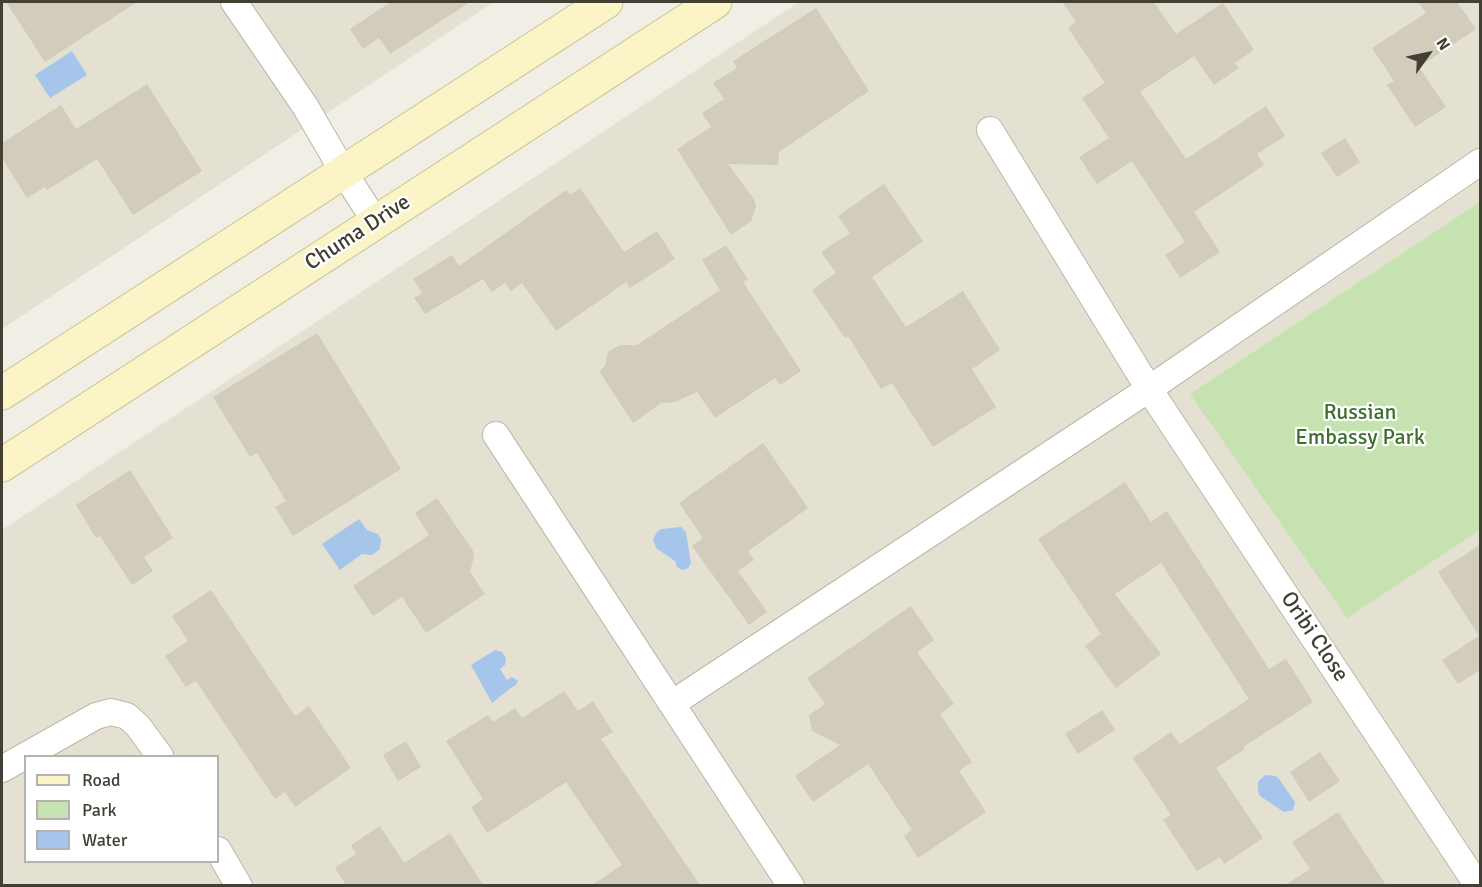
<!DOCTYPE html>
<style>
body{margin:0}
#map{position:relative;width:1482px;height:887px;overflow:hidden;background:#f1efe5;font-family:Signika,sans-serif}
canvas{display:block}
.frame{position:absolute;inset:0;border:3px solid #433f35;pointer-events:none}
.legend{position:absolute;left:24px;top:755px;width:195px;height:108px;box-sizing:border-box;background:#fff;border:2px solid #b4b2ae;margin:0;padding:8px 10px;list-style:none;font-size:18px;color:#433f35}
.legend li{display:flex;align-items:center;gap:12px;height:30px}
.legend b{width:30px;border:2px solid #b4b2ae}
.north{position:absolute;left:1398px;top:24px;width:60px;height:60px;-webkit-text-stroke:4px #fff;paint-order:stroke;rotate:57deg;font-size:16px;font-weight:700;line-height:24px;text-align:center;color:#433f35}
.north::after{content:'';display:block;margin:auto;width:21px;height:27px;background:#433f35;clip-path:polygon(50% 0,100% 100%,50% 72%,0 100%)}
</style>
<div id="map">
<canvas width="1482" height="887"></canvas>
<div class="frame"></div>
<ul class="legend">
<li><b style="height:8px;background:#faf4c6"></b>Road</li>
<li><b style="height:16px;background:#c6e2b0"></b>Park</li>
<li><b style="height:16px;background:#a5c5ea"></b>Water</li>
</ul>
<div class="north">N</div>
</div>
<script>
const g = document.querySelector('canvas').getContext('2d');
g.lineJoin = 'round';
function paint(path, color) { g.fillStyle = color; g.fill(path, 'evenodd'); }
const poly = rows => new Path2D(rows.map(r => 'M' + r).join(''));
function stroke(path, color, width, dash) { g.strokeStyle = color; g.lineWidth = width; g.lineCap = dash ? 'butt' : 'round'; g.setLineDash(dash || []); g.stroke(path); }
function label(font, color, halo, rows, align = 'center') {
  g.font = font + ' Signika,sans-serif'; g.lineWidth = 4.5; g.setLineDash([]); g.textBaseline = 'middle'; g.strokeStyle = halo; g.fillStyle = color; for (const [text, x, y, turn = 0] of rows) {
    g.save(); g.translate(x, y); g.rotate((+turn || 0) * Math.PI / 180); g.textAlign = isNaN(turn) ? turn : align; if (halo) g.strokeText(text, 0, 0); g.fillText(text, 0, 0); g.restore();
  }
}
paint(poly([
 [2,2,494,2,2,329],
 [799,2,1480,2,1480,885,2,885,2,530],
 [26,756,218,756,218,862,26,862]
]), '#e4e1d3');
paint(poly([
 [1480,202,1480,530,1347,618,1190,394]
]), '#c6e2b0');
paint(poly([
 [72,51,87,75,50,98,35,75],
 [359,519,367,530,378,534,381,539,380,549,372,555,362,554,340,570,322,544],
 [681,527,686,532,691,563,688,568,682,570,677,567,675,561,656,548,653,539,657,532,661,529],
 [495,650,502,652,506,658,505,665,500,669,507,680,512,677,518,681,515,686,512,687,492,703,471,665],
 [1265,775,1275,776,1279,779,1295,802,1293,810,1284,812,1260,796,1258,791,1258,782]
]), '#a5c5ea');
paint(poly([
 [6,2,137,2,45,62],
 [391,2,470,2,390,54,379,38,363,49,350,29],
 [1062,2,1154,2,1176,34,1223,3,1254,50,1235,63,1239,68,1214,85,1194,56,1140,92,1186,159,1266,106,1285,136,1257,154,1264,165,1194,212,1220,252,1180,278,1165,255,1185,242,1132,161,1097,184,1079,157,1109,138,1082,98,1105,83,1068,28,1076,22],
 [1418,2,1457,2,1476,29,1419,67,1446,107,1415,127,1387,85,1394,81,1372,48,1426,13],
 [816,8,869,91,779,152,778,165,728,164,754,199,756,207,751,221,731,235,677,149,711,127,702,113,724,99,713,83,737,68,733,61],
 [147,84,202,171,133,215,97,159,47,190,45,187,27,198,2,158,2,143,61,105,76,129],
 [1345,138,1360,162,1337,177,1321,153],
 [884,184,923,241,872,277,906,327,963,291,1000,350,972,369,996,407,933,447,892,383,881,389,848,336,845,338,812,290,836,273,821,252,850,233,838,216],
 [580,188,624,252,657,231,675,259,630,288,626,282,556,331,522,283,511,291,505,283,492,292,483,279,425,314,414,298,422,293,413,279,452,255,459,266,566,190,570,195],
 [726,245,748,280,743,282,801,371,780,385,775,378,715,418,697,392,675,402,661,403,633,423,599,371,605,366,608,352,620,345,637,345,720,290,702,260],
 [317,333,401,469,293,536,275,507,286,501,257,453,250,457,213,397],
 [763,443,808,508,748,551,754,560,738,571,767,612,749,625,692,546,703,538,679,503],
 [130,470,173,538,144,557,153,571,132,585,100,536,96,538,76,505],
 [1125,482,1151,522,1167,511,1269,669,1286,659,1313,702,1243,747,1245,749,1216,768,1263,838,1224,864,1220,857,1197,871,1163,820,1171,815,1133,758,1171,732,1180,744,1249,699,1161,563,1115,594,1161,654,1116,688,1085,646,1101,634,1038,539],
 [437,498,473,551,474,556,470,572,485,594,426,633,402,597,373,616,353,586,429,535,415,513],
 [1480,545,1480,670,1458,684,1442,660,1479,636,1438,572],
 [211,590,295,716,309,706,351,768,295,807,285,792,275,799,196,681,186,687,165,656,188,641,172,616],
 [911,606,934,640,917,652,954,704,940,714,972,762,959,771,986,812,918,858,904,836,912,830,868,764,813,802,795,776,840,745,812,731,809,715,825,704,807,678],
 [564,691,578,711,593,701,613,732,601,739,700,885,592,885,622,865,566,782,487,833,471,807,483,799,446,741,488,715,493,722,515,708,522,718],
 [1102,710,1115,730,1078,754,1065,734],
 [406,741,421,767,398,781,383,755],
 [1320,752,1340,781,1309,802,1290,772],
 [1338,812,1386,885,1285,885,1310,869,1292,842],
 [380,826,404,863,450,833,483,885,346,885,335,868,356,854,351,845]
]), '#d1ccbb');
const minor = poly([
 [234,2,305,106,344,173,376,222],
 [990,130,1149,389,1478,886],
 [496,435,791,886],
 [673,703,1149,389,1480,162],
 [2,769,96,716,111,712,127,716,138,726,160,756],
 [218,850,239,886]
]);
const secondary = poly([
 [2,393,606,2],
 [2,465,715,2]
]);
stroke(minor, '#bbb7a8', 28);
stroke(secondary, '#cdc697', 35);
stroke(minor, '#fff', 26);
stroke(secondary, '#faf4c6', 33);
label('22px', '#433f35', '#fff', [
 ["Chuma Drive",358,233,-33],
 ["Oribi Close",1314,637,56]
]);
label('22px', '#3e6f2e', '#fff', [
 ["Russian",1360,413],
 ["Embassy Park",1360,438]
]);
</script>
